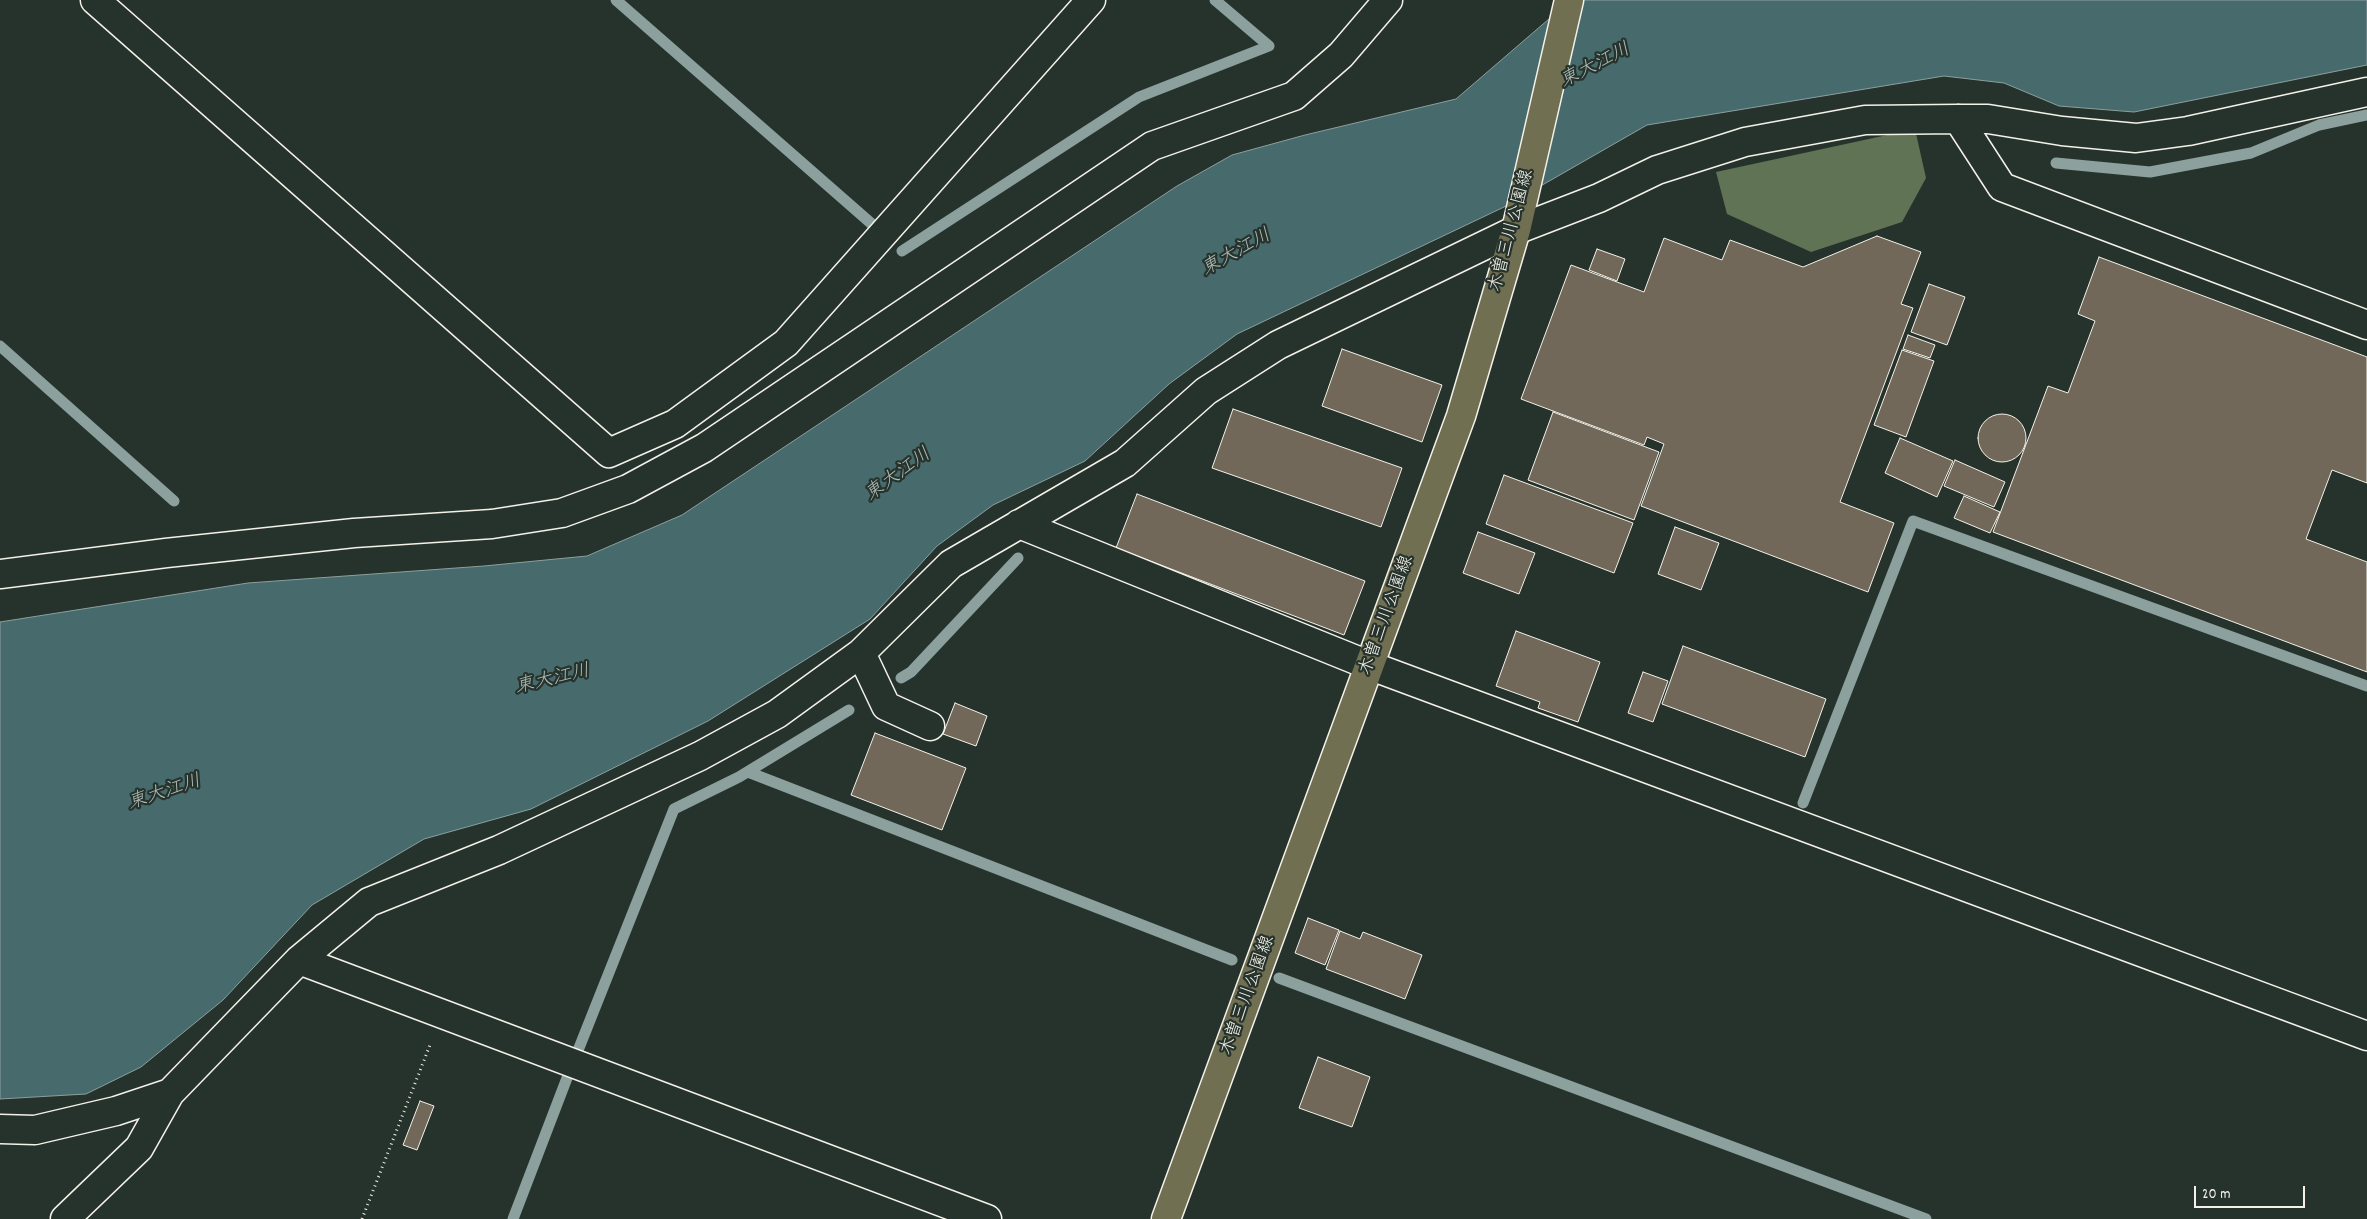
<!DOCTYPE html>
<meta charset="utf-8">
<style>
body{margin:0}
#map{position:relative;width:2367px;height:1219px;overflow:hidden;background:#26332d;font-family:Dekko,sans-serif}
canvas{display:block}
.scale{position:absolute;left:2194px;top:1186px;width:111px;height:22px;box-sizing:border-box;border:2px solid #f4f1e8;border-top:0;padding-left:6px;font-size:15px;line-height:18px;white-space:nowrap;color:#f4f1e8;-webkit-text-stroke:4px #26332d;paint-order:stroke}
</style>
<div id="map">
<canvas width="2367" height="1219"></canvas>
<div class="scale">20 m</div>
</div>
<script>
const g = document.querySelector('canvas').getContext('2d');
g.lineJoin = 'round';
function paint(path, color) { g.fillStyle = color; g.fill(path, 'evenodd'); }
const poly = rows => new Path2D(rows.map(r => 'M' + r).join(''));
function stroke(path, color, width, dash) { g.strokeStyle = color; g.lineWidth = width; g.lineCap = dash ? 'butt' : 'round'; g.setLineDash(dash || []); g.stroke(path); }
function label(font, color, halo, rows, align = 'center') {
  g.font = font + ' Dekko,"Klee One",sans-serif'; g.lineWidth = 4.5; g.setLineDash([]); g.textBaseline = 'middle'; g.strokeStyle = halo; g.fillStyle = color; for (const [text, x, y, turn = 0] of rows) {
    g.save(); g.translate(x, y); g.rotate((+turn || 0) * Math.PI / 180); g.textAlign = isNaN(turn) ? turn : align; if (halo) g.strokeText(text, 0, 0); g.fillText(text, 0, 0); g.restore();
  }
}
paint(poly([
 [1915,129,1926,178,1902,222,1811,252,1727,214,1716,172]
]), '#607355');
const water = poly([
 [1571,0,2367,0,2367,65,2134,112,2059,106,2004,83,1944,76,1647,125,1504,207,1237,334,1169,384,1085,461,993,505,937,546,870,619,708,721,531,809,424,839,312,905,223,1000,141,1067,86,1094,0,1099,0,622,248,583,484,566,587,556,682,515,1177,186,1232,155,1305,135,1456,99,1571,0]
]);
paint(water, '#476a6c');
stroke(water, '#8ca09e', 1);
stroke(poly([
 [616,0,873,225],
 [2056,163,2150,172,2251,153,2319,125,2367,115],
 [902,251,1139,97,1269,46,1215,0],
 [0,346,174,501],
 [901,678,911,672,1018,558],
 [748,772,1232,960],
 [1803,803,1913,521,2367,686],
 [1279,978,1926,1219],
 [577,1053,674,809,739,777,849,710],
 [513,1219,567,1078]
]), '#8ca09e', 11);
const building = poly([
 [1877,236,1921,252,1901,304,1913,308,1840,502,1894,523,1868,592,1641,506,1664,444,1647,437,1644,445,1521,399,1571,265,1644,292,1664,238,1722,260,1730,240,1803,267,1877,236],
 [1597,249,1625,259,1617,281,1589,270,1597,249],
 [2099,257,2367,357,2367,483,2332,470,2306,539,2367,562,2367,672,1993,532,2048,386,2068,393,2095,321,2078,314,2099,257],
 [1929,284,1965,297,1947,345,1911,332,1929,284],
 [1908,335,1935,345,1930,358,1903,349,1908,335],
 [1342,349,1442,385,1422,442,1322,406,1342,349],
 [1902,350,1934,361,1906,437,1874,425,1902,350],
 [1233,409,1402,468,1381,527,1212,468,1233,409],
 [1553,412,1659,452,1634,520,1528,480,1553,412],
 '1978 438a24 24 0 1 1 48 0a24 24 0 1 1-48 0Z',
 [1900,438,1953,461,1937,497,1885,473,1900,438],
 [1955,460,2005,482,1994,507,1944,486,1955,460],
 [1504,475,1633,523,1614,573,1486,524,1504,475],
 [1137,494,1365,581,1344,635,1116,548,1137,494],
 [1964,496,2000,512,1990,533,1954,518,1964,496],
 [1675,527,1719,543,1701,590,1658,574,1675,527],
 [1478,532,1535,553,1519,594,1463,573,1478,532],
 [1516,631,1600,662,1578,722,1538,708,1540,702,1496,686,1516,631],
 [1683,646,1826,699,1805,757,1662,704,1683,646],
 [1643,672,1668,681,1653,722,1628,713,1643,672],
 [955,703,987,716,976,746,943,734,955,703],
 [875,733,966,768,942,830,851,795,875,733],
 [1308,918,1339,930,1325,965,1295,953,1308,918],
 [1340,931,1360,939,1363,932,1422,955,1405,999,1326,969,1340,931],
 [1318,1057,1370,1077,1352,1127,1299,1108,1318,1057],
 [420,1101,434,1106,417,1150,403,1145,420,1101]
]);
paint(building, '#71685a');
stroke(building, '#f4f1e8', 1);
const minor = poly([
 [95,0,609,453,675,424,786,343,1091,0],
 [1958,119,2002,187,2367,325],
 [1019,524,1371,666,2367,1036],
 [0,574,166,553,354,533,492,524,562,513,628,489,704,448,1152,146,1294,96,1341,55,1388,0],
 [861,653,886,706,930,726],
 [299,960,987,1219],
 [0,1129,35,1130,116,1111,170,1093],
 [65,1219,139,1148,170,1093,299,960,369,902,499,850,700,756,777,714,861,653,951,564,1125,463,1206,391,1278,345,1516,230,1599,198,1657,170,1745,142,1865,120,1958,119,1988,119,2062,131,2136,138,2188,131,2367,92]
]);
const major = poly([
 [1166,1219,1461,416,1516,230,1569,0]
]);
stroke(minor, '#f4f1e8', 31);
stroke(major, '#f4f1e8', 31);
stroke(poly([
 [362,1219,430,1045]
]), '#f4f1e8', 3, [1, 4]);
stroke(minor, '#26332d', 28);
stroke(major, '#716f52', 28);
label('18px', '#f4f1e8', '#26332d', [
 ["木曽三川公園線",1513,231,-75],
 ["木曽三川公園線",1388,616,-70],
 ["木曽三川公園線",1249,996,-70]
]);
label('italic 19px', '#afbbb6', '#26332d', [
 ["東大江川",1596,67,-27],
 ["東大江川",1237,254,-29],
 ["東大江川",899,476,-36],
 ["東大江川",553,681,-13],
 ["東大江川",165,794,-18]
]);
</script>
